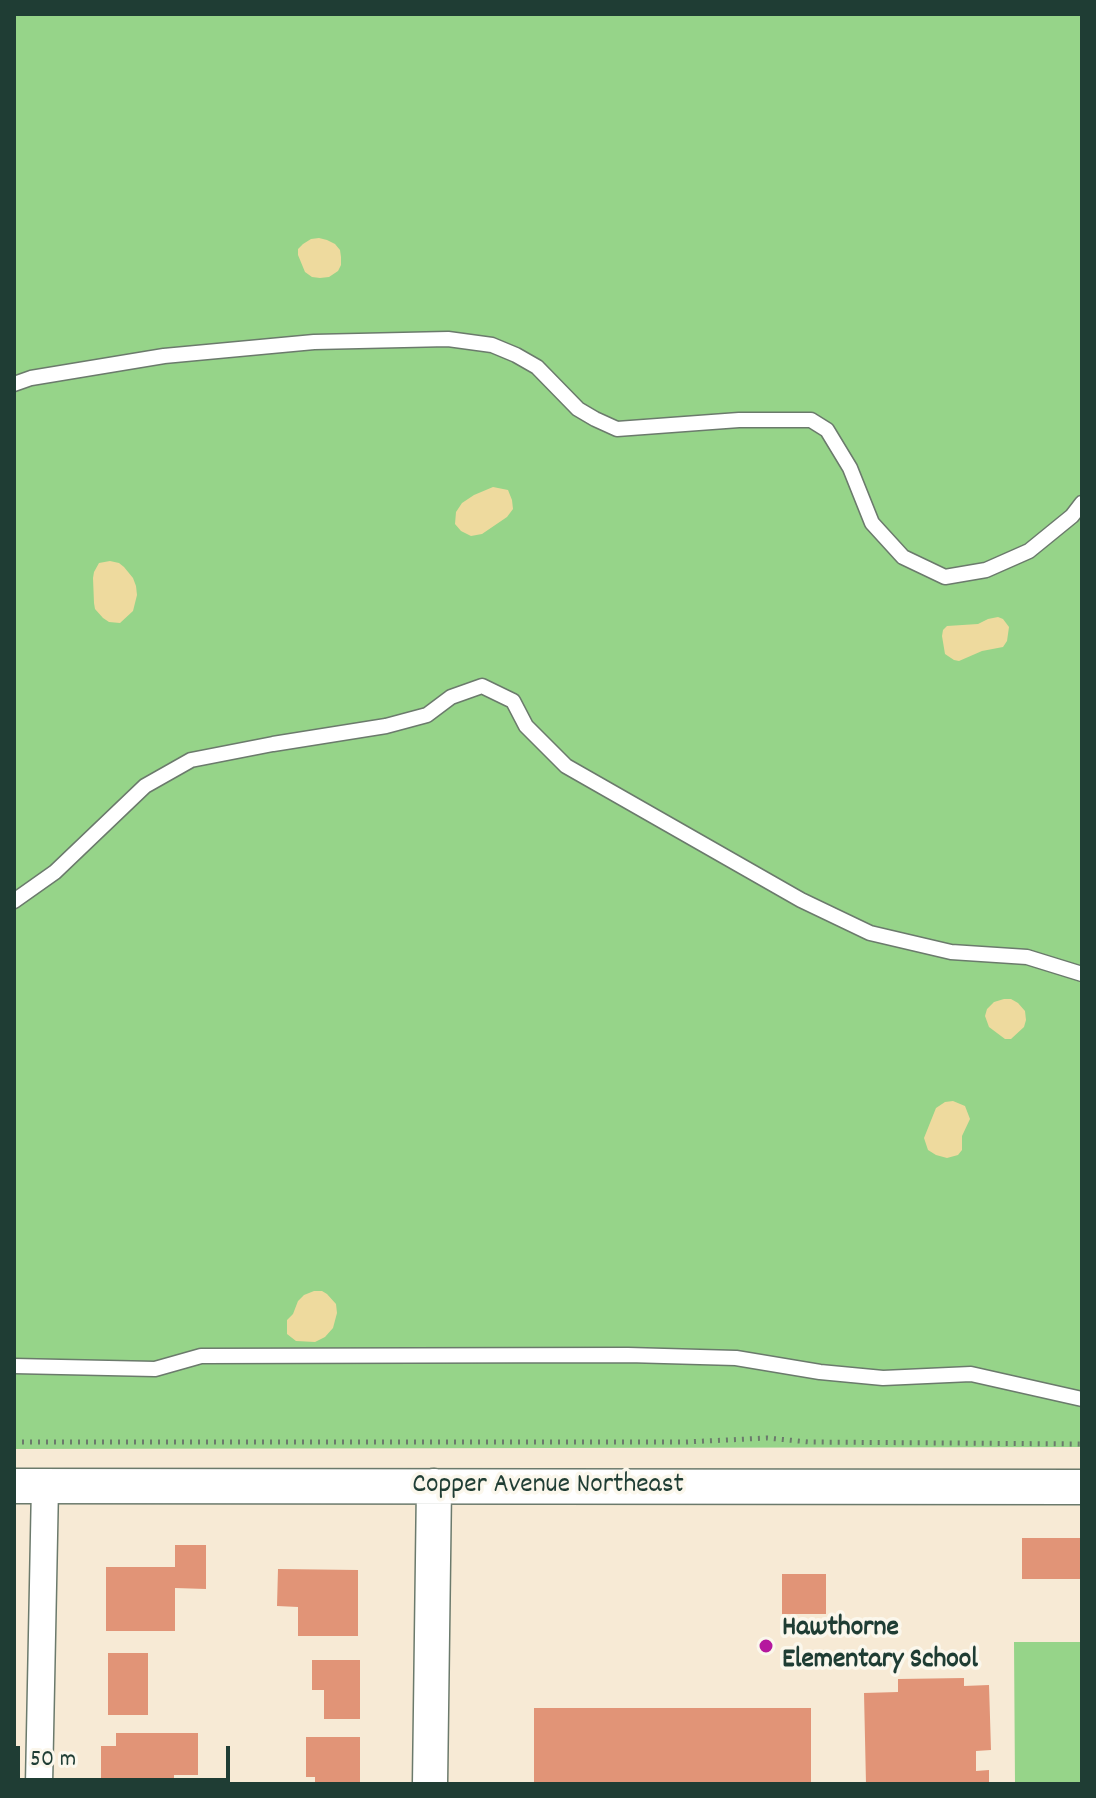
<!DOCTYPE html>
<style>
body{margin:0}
#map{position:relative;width:1096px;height:1798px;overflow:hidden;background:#f7ead5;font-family:Dekko,sans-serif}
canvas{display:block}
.frame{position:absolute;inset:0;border:16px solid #1f3d34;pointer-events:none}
.scale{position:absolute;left:16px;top:1746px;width:214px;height:36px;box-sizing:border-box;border:4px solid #1f3d34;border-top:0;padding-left:10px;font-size:24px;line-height:28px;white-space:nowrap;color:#1f3d34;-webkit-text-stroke:6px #fbf7ec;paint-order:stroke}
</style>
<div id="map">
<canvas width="1096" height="1798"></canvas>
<div class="frame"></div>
<div class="scale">50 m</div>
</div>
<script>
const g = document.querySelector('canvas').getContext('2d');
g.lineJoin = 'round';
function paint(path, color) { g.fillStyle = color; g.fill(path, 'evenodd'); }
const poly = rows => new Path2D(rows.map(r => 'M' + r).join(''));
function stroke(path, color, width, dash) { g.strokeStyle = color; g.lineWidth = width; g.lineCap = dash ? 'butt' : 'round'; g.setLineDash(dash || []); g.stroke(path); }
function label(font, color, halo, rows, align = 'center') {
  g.font = font + ' Dekko,sans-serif'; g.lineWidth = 7; g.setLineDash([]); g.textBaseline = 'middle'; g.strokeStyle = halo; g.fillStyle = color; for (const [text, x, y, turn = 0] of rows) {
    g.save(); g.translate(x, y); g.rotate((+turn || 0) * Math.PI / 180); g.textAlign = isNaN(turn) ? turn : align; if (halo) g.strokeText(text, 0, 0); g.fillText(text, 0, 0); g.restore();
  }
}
paint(poly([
 [14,14,1082,14,1082,1447,14,1449],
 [1014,1642,1082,1642,1082,1784,1015,1784]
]), '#96d489');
paint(poly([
 [319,238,327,240,335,244,340,250,341,257,341,265,338,271,329,277,320,278,312,277,305,272,298,255,298,249,303,244,311,239],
 [493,487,508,490,512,500,513,509,507,517,482,534,471,536,461,531,455,524,456,512,462,503,474,495],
 [110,561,119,563,124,567,133,578,136,586,137,595,133,611,120,623,109,622,103,618,95,609,94,603,93,578,94,572,99,563],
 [998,617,1003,619,1009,627,1007,641,1003,647,982,651,959,661,954,660,945,654,942,636,943,630,947,626,978,624,988,619],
 [1004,999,1011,999,1018,1003,1025,1011,1026,1020,1024,1027,1011,1039,1005,1039,989,1027,985,1016,987,1009,994,1002],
 [953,1101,965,1106,970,1119,962,1136,962,1150,958,1155,947,1158,936,1155,928,1150,924,1138,936,1108,945,1102],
 [314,1291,322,1291,327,1294,336,1304,337,1313,333,1328,325,1337,315,1342,296,1341,287,1334,287,1320,293,1314,298,1301,304,1295]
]), '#eeda9e');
paint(poly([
 [1022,1538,1082,1538,1082,1579,1022,1579],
 [175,1545,206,1545,206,1589,175,1588,175,1631,106,1631,106,1567,175,1567],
 [278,1569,358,1570,358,1636,298,1636,298,1607,277,1606],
 [782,1574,826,1574,826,1614,782,1614],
 [108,1653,148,1653,148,1715,108,1715],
 [312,1660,360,1660,360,1719,324,1719,324,1690,312,1690],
 [964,1678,964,1686,989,1685,991,1750,976,1751,976,1771,989,1770,989,1784,866,1784,864,1693,898,1692,898,1679],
 [534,1708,811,1708,811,1784,534,1784],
 [116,1733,198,1733,198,1775,174,1775,174,1784,101,1784,101,1746,116,1746],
 [306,1737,360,1737,360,1784,315,1784,315,1777,306,1777]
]), '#e19477');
const service = poly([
 [14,384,31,378,164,356,314,342,448,339,492,345,516,355,537,367,578,409,595,419,617,429,739,420,811,420,827,430,850,468,872,523,903,557,945,577,986,570,1029,551,1072,516,1082,503],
 [14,901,55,872,145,786,191,760,273,744,386,726,427,715,451,697,482,686,513,701,526,726,566,766,801,900,870,933,951,952,1027,957,1082,974],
 [14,1366,155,1369,201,1356,628,1355,736,1358,820,1372,883,1378,971,1374,1082,1399]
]);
const minor = poly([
 [39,1784,45,1486]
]);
const tertiary = poly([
 [14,1486,1082,1487],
 [430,1784,434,1486]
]);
stroke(service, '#6b7a6c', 17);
stroke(minor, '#6b7a6c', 29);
stroke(tertiary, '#6b7a6c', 37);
stroke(poly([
 [14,1442,686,1442,767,1438,809,1442,1082,1444]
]), '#6b7a6c', 5, [2, 6]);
stroke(service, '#fff', 14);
stroke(minor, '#fff', 26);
stroke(tertiary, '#fff', 34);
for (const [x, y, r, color] of [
 [766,1646,8,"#b5179e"]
]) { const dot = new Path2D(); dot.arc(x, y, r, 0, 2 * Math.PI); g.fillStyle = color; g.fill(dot); stroke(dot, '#fbf7ec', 3); }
label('28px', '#1f3d34', '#fbf7ec', [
 ["Copper Avenue Northeast",548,1487]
]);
label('bold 28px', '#1f3d34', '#fbf7ec', [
 ["Hawthorne",782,1630],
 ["Elementary School",782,1662]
], 'left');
</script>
